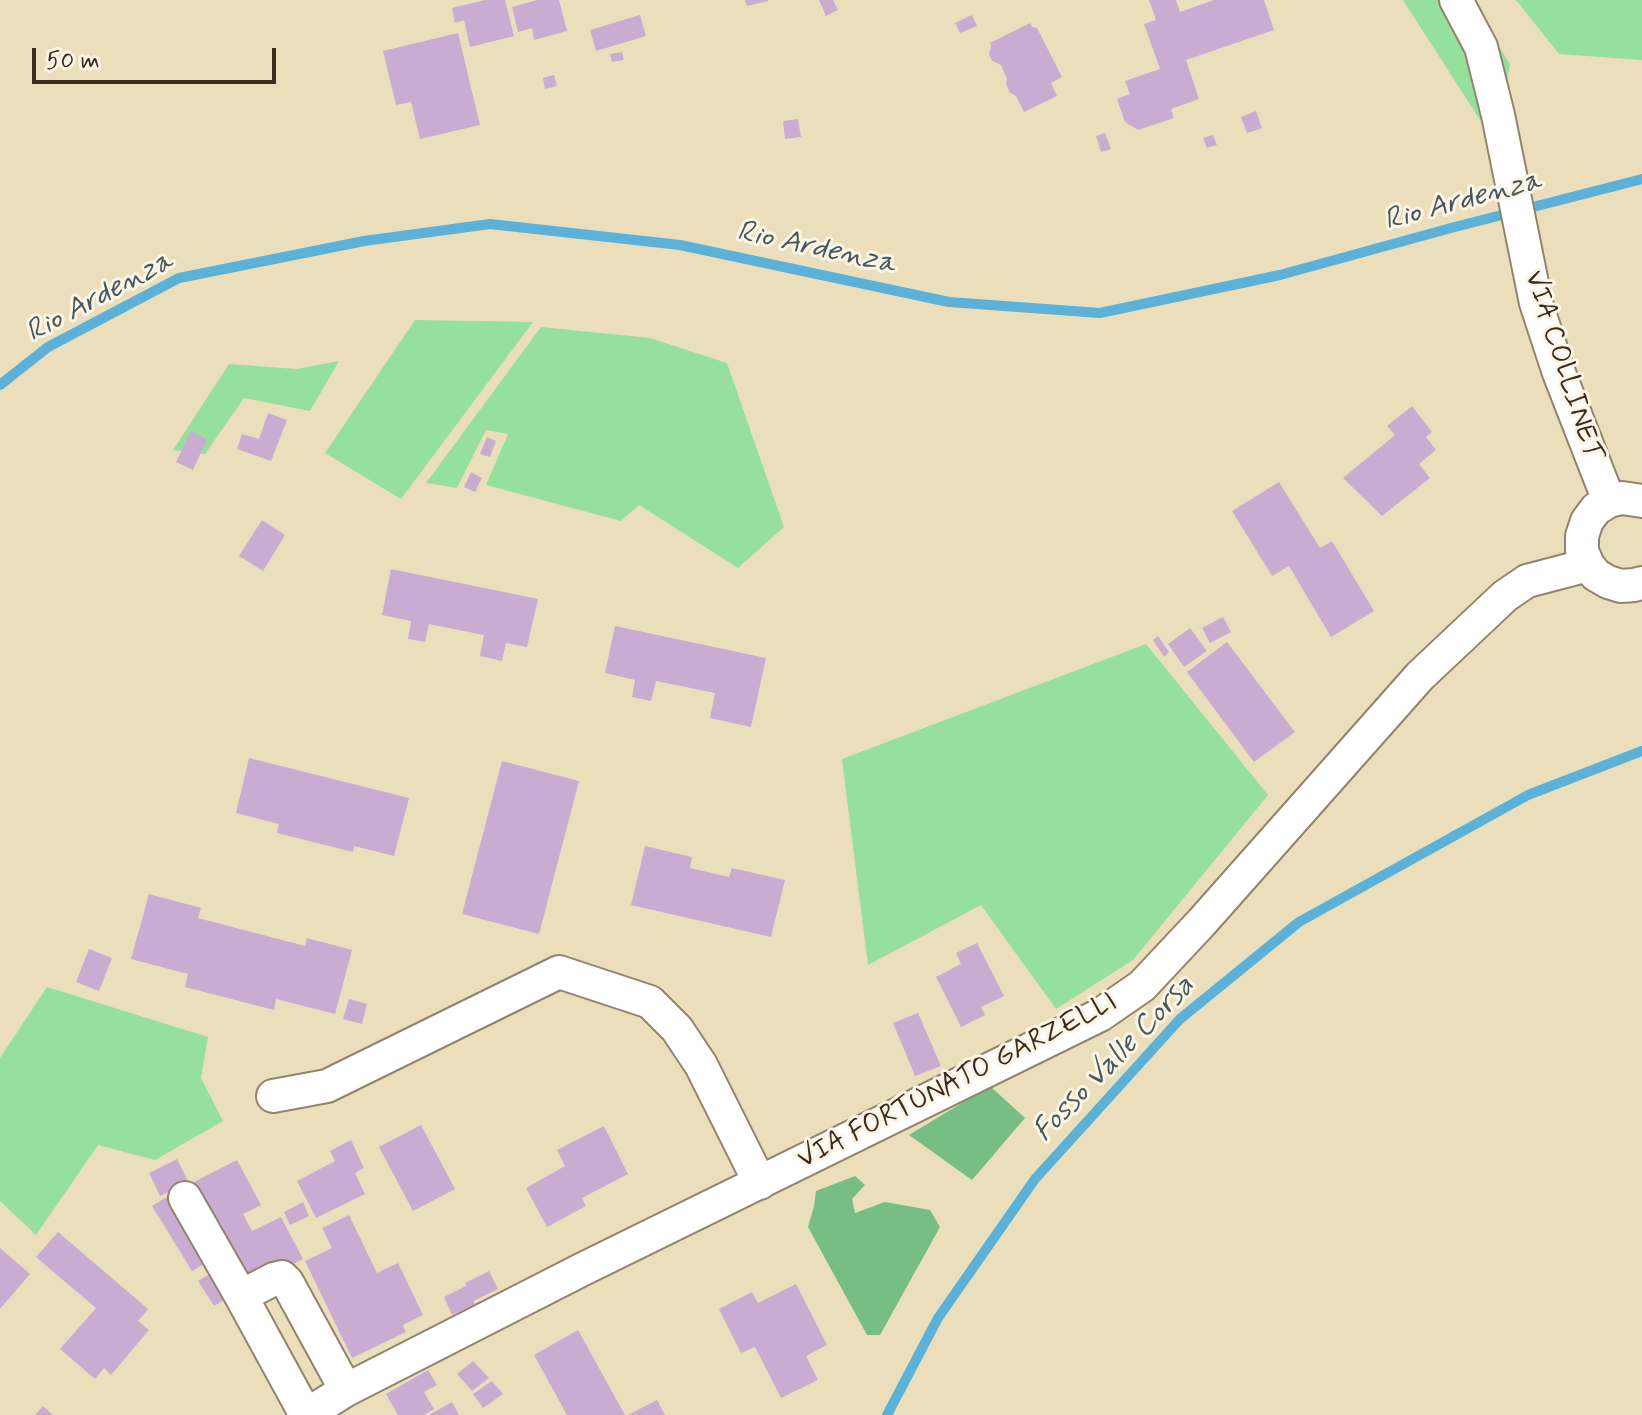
<!DOCTYPE html>
<style>
body{margin:0}
#map{position:relative;width:1642px;height:1415px;overflow:hidden;background:#eadfba;font-family:Mynerve,sans-serif}
canvas{display:block}
.scale{position:absolute;left:32px;top:48px;width:244px;height:36px;box-sizing:border-box;border:4px solid #3b2a1e;border-top:0;padding-left:10px;font-size:24px;line-height:28px;white-space:nowrap;color:#3b2a1e;-webkit-text-stroke:6px #fcf5e5;paint-order:stroke}
</style>
<div id="map">
<canvas width="1642" height="1415"></canvas>
<div class="scale">50 m</div>
</div>
<script>
const g = document.querySelector('canvas').getContext('2d');
g.lineJoin = 'round';
function paint(path, color) { g.fillStyle = color; g.fill(path, 'evenodd'); }
const poly = rows => new Path2D(rows.map(r => 'M' + r).join(''));
function stroke(path, color, width, dash) { g.strokeStyle = color; g.lineWidth = width; g.lineCap = dash ? 'butt' : 'round'; g.setLineDash(dash || []); g.stroke(path); }
function label(font, color, halo, rows, align = 'center') {
  g.font = font + ' Mynerve,sans-serif'; g.lineWidth = 6; g.setLineDash([]); g.textBaseline = 'middle'; g.strokeStyle = halo; g.fillStyle = color; for (const [text, x, y, turn = 0] of rows) {
    g.save(); g.translate(x, y); g.rotate((+turn || 0) * Math.PI / 180); g.textAlign = isNaN(turn) ? turn : align; if (halo) g.strokeText(text, 0, 0); g.fillText(text, 0, 0); g.restore();
  }
}
paint(poly([
 [1403,0,1470,0,1510,64,1496,145],
 [1516,0,1642,0,1642,60,1559,54],
 [415,320,533,322,401,499,325,453],
 [541,327,650,338,727,363,784,527,738,568,639,505,621,521,486,485,508,434,486,430,457,488,426,483],
 [339,361,310,411,244,398,205,454,173,450,229,364,296,369],
 [1146,644,1268,795,1133,960,1056,1009,981,905,868,965,842,759],
 [47,987,208,1037,201,1078,223,1121,155,1160,98,1145,36,1235,0,1201,0,1058]
]), '#94e09c');
paint(poly([
 [990,1086,1025,1118,972,1180,909,1135],
 [855,1176,865,1185,852,1199,855,1213,885,1202,930,1210,940,1227,880,1335,867,1335,808,1227,814,1206,816,1191]
]), '#77be84');
stroke(poly([
 [0,385,48,347,179,278,364,241,490,224,680,245,949,302,1100,313,1280,275,1451,228,1642,179],
 [887,1415,938,1318,1035,1179,1180,1019,1299,922,1528,795,1642,751]
]), '#5bb1d7', 10);
paint(poly([
 [485,0,505,0,514,36,470,47,464,20,455,23,452,8],
 [537,0,559,0,567,31,534,40,532,28,518,32,512,7],
 [745,0,768,0,768,1,747,6],
 [819,0,833,0,838,10,826,16],
 [1149,0,1176,0,1180,12,1214,0,1264,0,1274,30,1186,60,1199,99,1171,109,1174,118,1138,130,1125,122,1117,99,1130,94,1125,81,1160,69,1144,24,1156,20],
 [640,15,646,36,596,51,590,30],
 [972,15,977,26,960,33,955,23],
 [1030,23,1032,27,1037,28,1062,77,1051,83,1057,96,1024,112,1016,96,1010,93,1006,84,1007,79,1001,65,992,61,989,54,991,46,990,43],
 [458,33,480,125,420,139,411,102,396,105,383,51],
 [622,52,624,60,612,62,610,54],
 [554,75,557,86,545,89,543,78],
 [1256,111,1262,128,1247,133,1241,117],
 [798,119,801,137,785,139,783,121],
 [1105,133,1111,149,1101,152,1096,136],
 [1213,135,1217,145,1207,148,1203,138],
 [1412,406,1432,432,1426,437,1436,450,1419,464,1430,478,1382,516,1343,478,1395,435,1387,426],
 [268,413,287,420,271,461,237,449,242,434,259,439],
 [191,431,207,439,193,470,176,462],
 [487,437,496,441,490,457,480,454],
 [471,472,482,478,475,492,464,487],
 [1279,482,1320,548,1332,541,1374,611,1331,637,1289,566,1272,576,1232,511],
 [262,520,285,535,263,571,239,556],
 [391,569,538,599,527,647,506,643,502,661,480,656,484,635,429,624,425,642,408,639,411,621,382,615],
 [1223,617,1231,632,1210,643,1202,628],
 [615,626,766,658,751,727,710,718,715,693,656,681,651,701,632,697,635,680,605,673],
 [1190,628,1207,651,1184,667,1168,644],
 [1158,636,1169,652,1164,657,1153,640],
 [1227,642,1295,732,1254,762,1187,672],
 [249,758,409,798,394,856,354,846,353,852,277,833,279,824,236,813],
 [502,761,579,781,539,934,462,914],
 [645,846,692,857,690,868,729,877,732,868,785,880,771,937,631,905],
 [149,894,201,908,198,918,305,946,307,938,352,950,335,1014,276,999,274,1010,185,987,188,974,131,959],
 [977,943,1004,996,981,1007,985,1015,961,1027,936,977,961,964,956,953],
 [89,949,112,958,99,991,76,982],
 [349,999,367,1004,362,1024,343,1019],
 [918,1013,941,1066,915,1076,893,1023],
 [421,1125,455,1189,413,1211,379,1147],
 [604,1126,628,1174,582,1198,586,1206,547,1227,526,1188,565,1166,557,1150],
 [351,1140,364,1168,355,1173,365,1194,316,1218,297,1181,335,1161,330,1151],
 [177,1159,189,1183,160,1196,149,1173],
 [237,1160,261,1205,243,1214,252,1231,281,1217,303,1259,248,1287,194,1182],
 [170,1195,209,1261,192,1271,152,1206],
 [303,1202,309,1216,290,1225,284,1212],
 [349,1215,377,1273,398,1263,423,1315,403,1325,406,1332,352,1358,305,1261,332,1248,322,1228],
 [58,1232,148,1309,138,1321,149,1330,111,1375,104,1368,95,1379,60,1349,96,1308,36,1257],
 [0,1248,30,1274,0,1309],
 [489,1271,498,1289,473,1301,475,1304,452,1315,444,1297,466,1286,465,1283],
 [213,1272,229,1297,214,1306,198,1281],
 [796,1284,827,1345,806,1356,818,1380,781,1398,755,1347,741,1353,719,1309,752,1292,758,1303],
 [578,1330,625,1415,567,1415,534,1355],
 [473,1361,489,1378,472,1391,457,1374],
 [428,1370,437,1385,424,1392,434,1409,424,1415,398,1415,386,1394],
 [492,1381,503,1394,483,1408,473,1394],
 [657,1400,665,1415,628,1415],
 [452,1402,459,1415,429,1415],
 [43,1406,53,1415,35,1415]
]), '#caacd3');
const street = poly([
 [1456,0,1481,47,1498,115,1536,303,1559,373,1609,501],
 [1642,501,1622,498,1609,501,1596,509,1587,521,1582,536,1582,551,1588,565,1596,575,1608,582,1621,586,1634,585,1642,583],
 [273,1096,327,1086,559,972,650,1002,677,1029,701,1065,760,1183],
 [185,1198,241,1296],
 [306,1415,346,1390,583,1269,1100,1015,1142,986,1202,922,1420,676,1505,596,1527,581,1588,565],
 [306,1415,241,1296,274,1279,282,1277,287,1282,346,1390]
]);
stroke(street, '#92846c', 36);
stroke(street, '#fff', 32);
label('28px', '#3b2a1e', '#fcf5e5', [
 ["VIA COLLINET",1562,366,72],
 ["VIA FORTUNATO GARZELLI",958,1082,-27]
]);
label('italic 30px', '#46595f', '#fcf5e5', [
 ["Rio Ardenza",1463,202,-15],
 ["Rio Ardenza",816,249,12],
 ["Rio Ardenza",100,298,-28],
 ["Fosso Valle Corsa",1115,1060,-46]
]);
</script>
